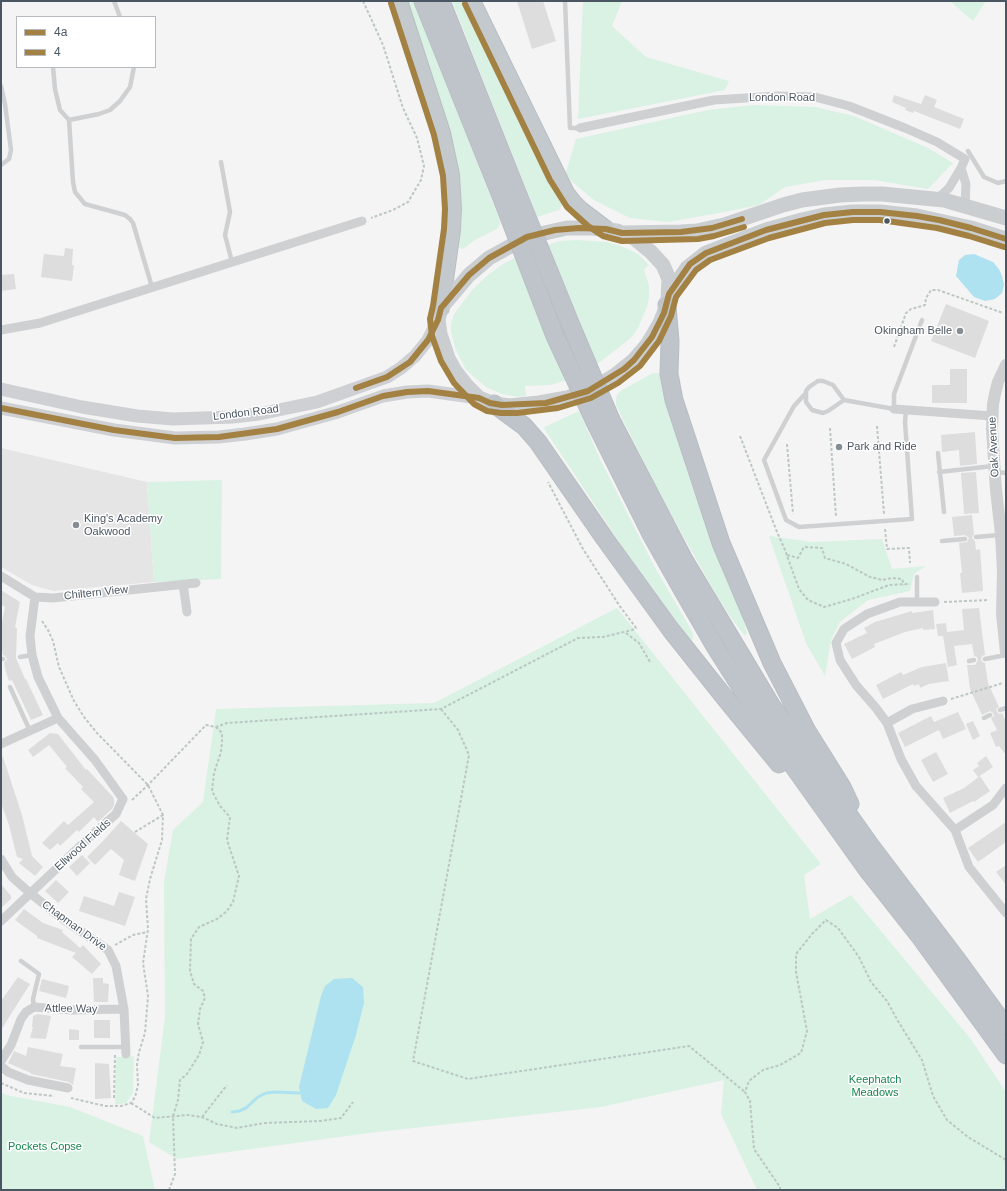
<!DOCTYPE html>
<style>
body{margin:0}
#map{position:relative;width:1007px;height:1191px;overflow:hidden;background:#f4f4f4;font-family:Helvetica,sans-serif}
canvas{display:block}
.frame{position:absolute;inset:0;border:2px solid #4a5661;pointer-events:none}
.legend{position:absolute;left:16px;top:16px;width:140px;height:52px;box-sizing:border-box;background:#fff;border:1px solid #b7bbc0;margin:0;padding:5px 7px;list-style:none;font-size:12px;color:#4a5661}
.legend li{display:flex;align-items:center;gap:8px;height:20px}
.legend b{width:20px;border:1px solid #b7bbc0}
</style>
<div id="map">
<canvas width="1007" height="1191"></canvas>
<div class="frame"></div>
<ul class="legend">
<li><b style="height:5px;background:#a38142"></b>4a</li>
<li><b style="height:5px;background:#a38142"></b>4</li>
</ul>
</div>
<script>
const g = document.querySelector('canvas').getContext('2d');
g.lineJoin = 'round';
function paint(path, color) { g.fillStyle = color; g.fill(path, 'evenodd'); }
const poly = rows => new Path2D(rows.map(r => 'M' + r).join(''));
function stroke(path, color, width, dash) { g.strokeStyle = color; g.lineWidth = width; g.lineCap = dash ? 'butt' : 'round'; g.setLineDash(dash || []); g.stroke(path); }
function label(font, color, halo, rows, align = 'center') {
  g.font = font + ' Helvetica,sans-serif'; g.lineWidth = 3; g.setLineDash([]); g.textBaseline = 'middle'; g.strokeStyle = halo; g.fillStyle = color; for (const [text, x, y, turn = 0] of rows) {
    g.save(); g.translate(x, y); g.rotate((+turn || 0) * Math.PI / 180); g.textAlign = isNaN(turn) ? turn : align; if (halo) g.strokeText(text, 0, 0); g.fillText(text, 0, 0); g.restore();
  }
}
paint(poly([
 [1,448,147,482,154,582,54,591,45,589,32,585,1,567]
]), '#e6e5e6');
paint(poly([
 [407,1,413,1,422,20,500,221,500,225,497,229,475,240,463,249,459,248,462,218,460,180,458,166,442,108],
 [452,1,465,1,561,199,563,204,559,210,537,217],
 [583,1,622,1,612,26,646,57,729,81,725,90,578,119],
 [950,1,986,1,973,21],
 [753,105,815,107,854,116,928,148,953,163,928,189,874,180,825,180,785,187,759,205,719,213,668,222,630,218,594,200,565,176,576,139,708,110],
 [577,240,606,242,618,245,628,249,638,254,649,265,644,269,649,286,649,298,647,307,638,328,631,338,600,362,564,381,550,385,525,386,526,396,519,397,502,394,486,387,466,370,455,348,451,331,451,324,454,314,473,289,488,275,503,264,531,250,547,245,560,241],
 [653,373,658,373,662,375,667,404,691,483,725,577,740,609,747,633,745,636,734,622,717,596,700,566,660,494,623,420,616,405,616,400,617,395,622,390],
 [579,411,600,459,653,564,693,633,693,640,689,638,624,549,545,430,544,427,549,425],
 [222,480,221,579,154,582,147,482],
 [769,536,812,542,882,539,892,569,926,566,914,574,910,591,868,600,840,622,831,640,825,676,806,643],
 [617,608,821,864,804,875,810,919,851,895,970,1038,1006,1092,1006,1190,757,1190,721,1114,724,1080,601,1107,369,1133,177,1159,149,1142,165,1017,164,882,173,830,203,802,216,709,434,703],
 [134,1056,133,1093,126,1103,115,1105,116,1057],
 [1,1092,6,1095,70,1107,143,1136,155,1190,1,1190]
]), '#d9f2e3');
paint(poly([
 [974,254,993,262,999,269,1002,276,1004,285,1002,293,995,299,985,301,974,297,956,276,959,260,965,255],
 [352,978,363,987,364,1003,356,1035,336,1095,328,1108,316,1109,302,1101,299,1087,321,996,325,986,334,979]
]), '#aee2f0');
stroke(poly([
 [232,1112,239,1111,246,1108,258,1097,266,1093,274,1092,300,1093]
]), '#aee2f0', 3);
paint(poly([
 [517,1,543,1,556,41,532,49],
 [894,95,921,104,925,95,937,100,934,107,964,119,960,129,914,111,913,113,905,110,906,108,892,102],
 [65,248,73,249,72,265,74,265,72,281,41,277,44,254,64,256],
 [14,274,16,289,1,291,1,275],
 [946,304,989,321,975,358,931,341],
 [950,369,967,369,967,403,932,403,932,385,950,385],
 [975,432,977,464,960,466,959,450,942,452,941,435],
 [976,472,979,513,964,514,961,473],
 [972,515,974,534,972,538,975,541,976,550,980,549,983,591,962,593,960,573,962,573,959,543,967,542,969,538,965,535,954,536,952,517],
 [1,590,20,602,15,627,17,628,16,658,25,679,26,679,43,715,31,720,12,680,9,681,6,672,4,663,7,659,5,656,3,655,1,645,1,627,5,607,1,604],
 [979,608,985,655,982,656,981,659,982,662,985,663,988,683,999,707,996,709,997,712,999,714,1002,713,1006,722,1006,755,999,746,996,747,990,733,997,730,991,718,994,716,993,713,990,711,982,715,970,689,967,665,975,665,978,660,977,657,974,656,972,644,954,646,957,665,948,667,943,636,938,636,936,624,946,623,947,632,964,630,962,609],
 [933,610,935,629,923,630,923,628,905,632,874,644,875,647,852,659,844,644,867,633,864,628,875,622,912,611,912,613],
 [946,663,949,681,929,684,920,688,919,684,914,686,913,684,883,699,876,685,901,672,903,675,922,667],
 [958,712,966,729,943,739,939,730,905,747,898,733,931,716,934,722],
 [973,721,980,736,973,740,966,724],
 [50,733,58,734,86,770,87,769,114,798,114,805,112,809,98,822,94,817,79,832,77,830,60,846,58,843,50,850,42,843,64,821,68,825,94,802,81,789,83,787,65,768,67,767,49,745,33,757,28,750],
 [936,752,948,774,933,782,921,760],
 [986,756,993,767,978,777,973,770,979,766,977,763],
 [1,757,3,757,22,815,32,856,43,867,35,876,19,863,23,859,17,857,9,825,1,803],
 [980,776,990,791,974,802,973,801,950,813,943,798,964,788],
 [121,821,148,844,135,881,119,875,124,860,111,849,95,865,87,857,103,841],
 [1006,822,1006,842,978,862,968,848],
 [82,855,90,863,77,876,69,867],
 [1006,865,1006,885,996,872],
 [56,880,69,892,58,903,45,891],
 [1,884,11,896,11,899,1,908],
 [119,892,135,897,125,926,79,911,84,896,114,906],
 [24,909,43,923,63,930,62,932,80,948,83,945,101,964,92,974,72,957,76,953,37,938,37,936,15,920],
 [18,977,30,984,1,1030,1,1001],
 [93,978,103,978,103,983,109,984,108,1002,94,1002],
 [42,979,69,986,66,998,39,991],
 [38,1014,51,1016,46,1039,30,1038,33,1027,32,1027,33,1016],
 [94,1020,110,1020,110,1038,94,1038],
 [69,1029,79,1030,79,1040,69,1040],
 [28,1047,63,1054,60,1066,76,1068,73,1085,69,1082,31,1074,31,1073,8,1063,14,1051,26,1056],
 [95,1063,109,1064,111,1098,95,1099]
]), '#ddddde');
const trunk = poly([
 [399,1,442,133,451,175,453,209,452,230,441,308],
 [472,1,566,193,573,202,581,210,606,229]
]);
const motorway = poly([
 [423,1,503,201],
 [441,1,518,195],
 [667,305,670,341,669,374,674,400,721,543,772,663,807,731,842,787,850,804],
 [494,404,524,426,538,442,605,539,671,630,725,698,779,764],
 [611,420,684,560,771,705,870,845,958,961,1006,1027],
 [595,422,651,534,682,589,716,648,769,732,866,868,918,934,1006,1055]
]);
stroke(trunk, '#b9bec3', 18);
stroke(motorway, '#b9bec3', 19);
stroke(poly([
 [363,1,383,45,403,108,417,138,424,166,421,180,408,202,393,210,371,218],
 [894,347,906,313,911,309,925,305,926,298,931,290,938,290,1003,313],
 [877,426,884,514],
 [830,428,836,517],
 [740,436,777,532,785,550,799,589,808,600,824,607,852,599,889,585,910,584],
 [787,444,793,514],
 [885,529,887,549,909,548,910,563],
 [787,555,798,558,804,547,822,548,825,558,846,564,870,577,882,580,892,578,902,579,904,585],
 [944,602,988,600],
 [42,621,48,630,53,641,59,667,74,701,84,717,97,733,148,785,163,815,162,840,150,879,146,899,148,929,143,963,148,996,145,1033,139,1052,137,1064,138,1085,135,1097,131,1103,121,1106,105,1106,71,1098],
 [626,633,639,643,650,662],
 [951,699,1003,683],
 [441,709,458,730,469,755,413,1061,468,1079,689,1046,745,1092],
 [132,800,148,785,206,725,216,727,227,723,441,709,578,638,603,637,632,630,636,628,619,605,583,549,548,482],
 [135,832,163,815],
 [115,945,133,935,147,932],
 [1,1083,24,1093,54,1096],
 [114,1098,115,1053],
 [131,1103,155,1118,187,1115,202,1117,217,1124,237,1128,264,1123,321,1121,341,1118,353,1102],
 [202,1117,227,1085],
 [169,1190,175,1174,173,1116,178,1100,180,1080,187,1074,199,1055,203,1042,198,1024,200,1009,205,998,203,991,194,984,190,971,191,939,199,927,217,919,227,911,233,902,239,876,227,840,230,817,220,806,212,791,214,773,221,752,222,741,222,733,216,727],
 [780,1190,780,1187,754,1149,750,1101,745,1092,749,1081,763,1070,780,1065,801,1053,807,1031,796,972,796,954,812,934,826,920,838,928,859,957,871,982,887,1001,898,1021,922,1060,933,1096,947,1120,968,1137,1006,1160]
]), '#bcc7c4', 2, [3, 2]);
stroke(poly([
 [114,1,120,17],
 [565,1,570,128,580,128],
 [53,67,55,89,60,110,69,120,73,182,75,192,85,204,125,215,130,219,133,223,152,287],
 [1,86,5,104,11,150,9,159,1,165],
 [69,120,99,114,110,110,120,101,130,87,134,67],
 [968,151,984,177,998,183,1006,181],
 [221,162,230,212,225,235,232,262],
 [818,381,823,381,833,385,844,400,828,411,823,413,812,410,806,402,806,391,809,387,818,381],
 [806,393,794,406,764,460,786,520,799,527,912,519,905,422,906,410],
 [844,400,894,409,894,394,922,320],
 [938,453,944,512],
 [939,472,993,466],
 [996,472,1006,473],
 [976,537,999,535],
 [942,541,965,539],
 [917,577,917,602],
 [20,657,32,655],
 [1,659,3,659],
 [985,659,1006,655],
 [969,661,974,660],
 [10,687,30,731],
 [1000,710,1006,708],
 [984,718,990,715],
 [21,961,39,974,33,999,34,1007],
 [81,1047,125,1047]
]), '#ced0d2', 4.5);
stroke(poly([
 [580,128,714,100,777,96,815,97,849,106,905,128,937,142,965,159,961,168,949,188,937,199],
 [961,168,966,184,965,205],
 [1,330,40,323,362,221],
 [894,409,992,416],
 [1,576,35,597,53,598,196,583],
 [183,584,187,612],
 [935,602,900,602,867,614,844,629,836,643,840,660,856,685,876,708,887,723,901,759,916,786,955,830,969,867,1006,913],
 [887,723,912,709,943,701],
 [1,744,58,718],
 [955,830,993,805,1006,788],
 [1,859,12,877,30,893,60,917,108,950,116,966,124,1009,126,1054],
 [1,921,92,835,116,814,123,799,95,760,58,718,38,677,32,655,30,636,35,597],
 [1,1061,11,1045,21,1019,26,1012,34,1007,72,1010,124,1009],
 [1,1066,8,1072,28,1080,68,1088]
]), '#ced0d2', 9);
stroke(poly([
 [1006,365,998,382,995,394,993,404,992,429,996,490,1001,534,1003,572,1002,614,1006,652]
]), '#ced0d2', 12);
stroke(poly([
 [1,389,82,407,137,416,173,419,233,417,259,414,317,402,387,377,401,368,415,356,428,340,438,320],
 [1,408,114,430,175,438,219,437,245,434,277,429,338,412,383,396,407,392,428,391,479,398]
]), '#ced0d4', 13);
stroke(poly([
 [567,228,592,228,617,231,634,238,651,252,663,265,669,279,668,299,664,313,660,323,647,345,634,360,614,376,596,387,567,398,539,403,510,406,494,404,479,398,466,385,455,371,448,358,440,334,438,320,441,308,469,275,489,258,527,237,567,228],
 [623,233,681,232,697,231,724,225,783,205,802,200,840,195,863,194,882,194,944,200,1006,218],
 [669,294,687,268,706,253,766,230,802,220,824,215,853,212,880,212,917,216,971,228,1006,239]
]), '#caced1', 15);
stroke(trunk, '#c4c9cd', 16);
stroke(motorway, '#bec4c9', 17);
const motorwayBridge = poly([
 [518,195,570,323,611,420],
 [503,201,555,336,595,422]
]);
stroke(motorwayBridge, '#b9bec3', 19, []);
stroke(motorwayBridge, '#bec4c9', 17);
stroke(poly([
 [356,388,387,377,410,362,428,340,438,320,441,308,469,275,489,258,527,237,555,230,579,228,606,229,622,233,681,232,712,228,742,219],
 [1,408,114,430,175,438,219,437,277,429,338,412,383,396,407,392,428,391,479,398,490,403,502,405,546,403,588,391,624,369,634,360,652,337,664,313,669,294,690,264,706,253,766,230,824,215,853,212,880,212,917,216,939,220,971,228,1006,239]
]), '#a38142', 6);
stroke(poly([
 [391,3,434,135,443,176,445,209,444,229,433,306,430,319,432,336,441,361,454,383,474,404,487,411,501,413,517,413,558,408,591,398,618,383,640,366,659,341,671,316,676,297,696,270,710,260,769,238,825,223,853,220,880,220,937,228,969,236,1004,247],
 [465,4,550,180,567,207,588,226,603,236,622,241,698,239,714,236,744,227]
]), '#a38142', 6);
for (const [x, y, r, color] of [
 [887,221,3.5,"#4a5661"],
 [960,331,4,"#868d94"],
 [839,447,4,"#868d94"],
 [76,525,4,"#868d94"]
]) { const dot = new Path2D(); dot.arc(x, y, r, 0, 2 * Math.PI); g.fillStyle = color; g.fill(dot); stroke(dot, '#fff', 1.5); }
label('11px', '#4a5661', '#fff', [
 ["London Road",782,98],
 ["London Road",246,413,-7],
 ["Oak Avenue",994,447,-93],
 ["Chiltern View",96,593,-6],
 ["Ellwood Fields",83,845,-42],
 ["Chapman Drive",74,926,36],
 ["Attlee Way",71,1009,1]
]);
label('11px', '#4a5661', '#fff', [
 ["Okingham Belle",952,331,"right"],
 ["Park and Ride",847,447],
 ["King's Academy",84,519],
 ["Oakwood",84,532]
], 'left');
label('11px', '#17864f', '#fff', [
 ["Keephatch",875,1080],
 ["Meadows",875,1093],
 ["Pockets Copse",45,1147]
]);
</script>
